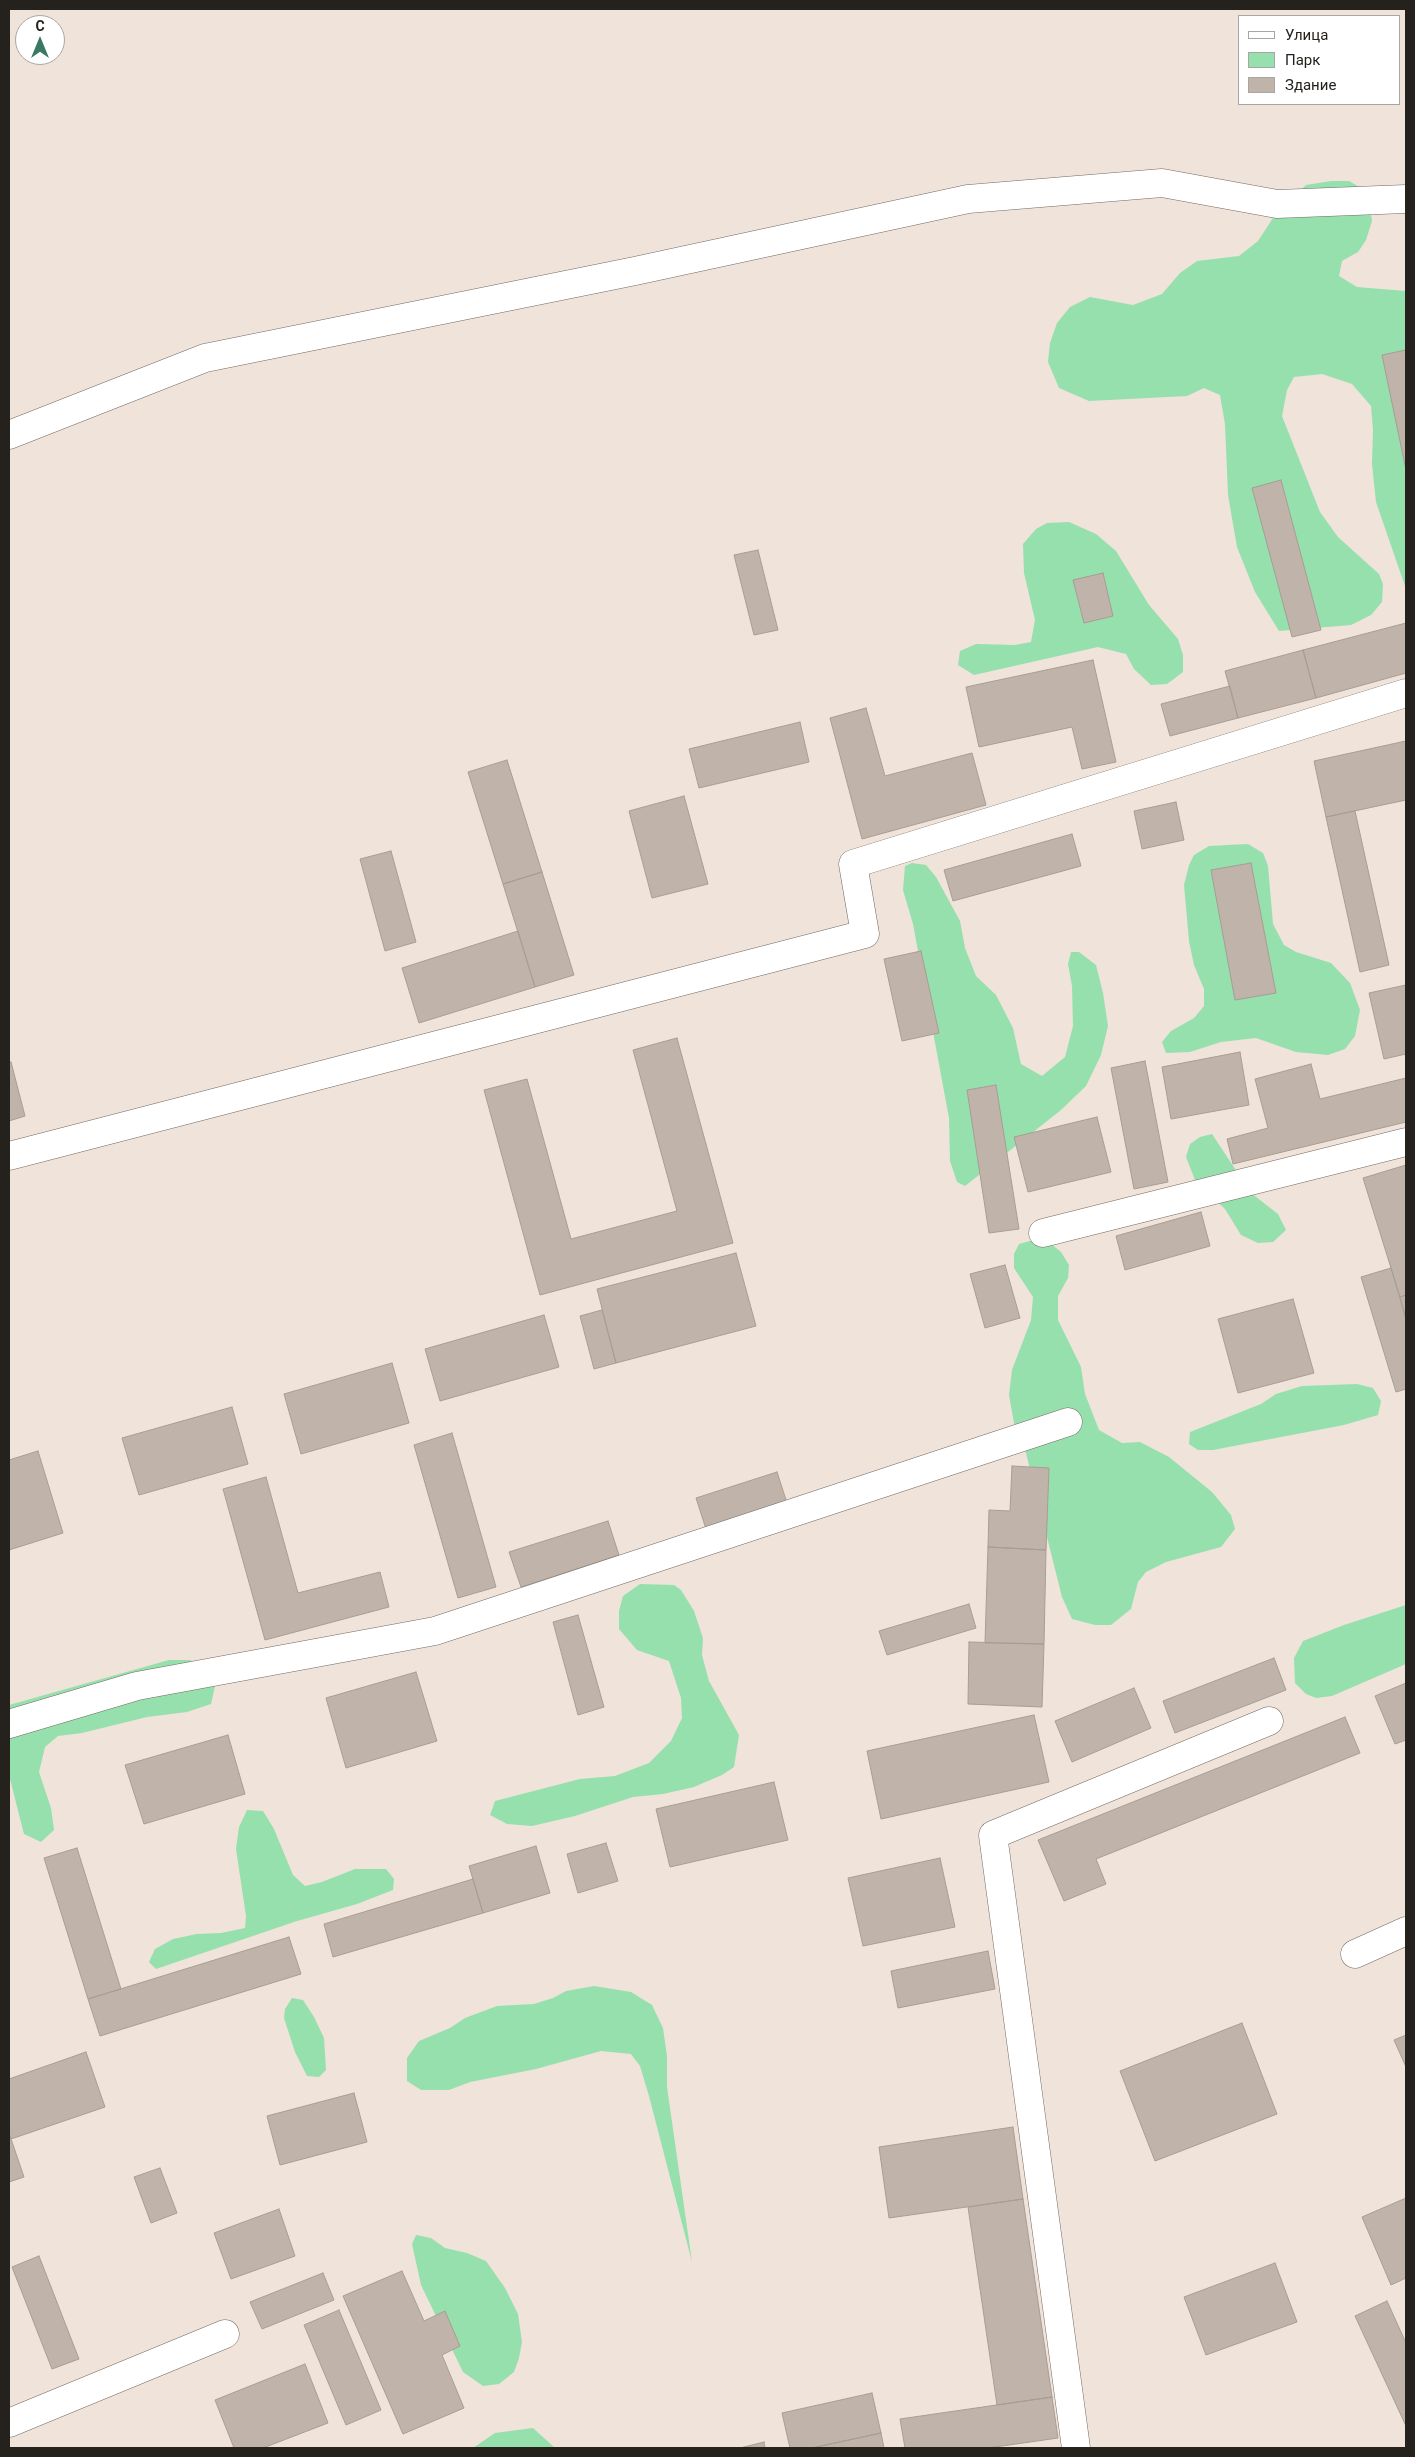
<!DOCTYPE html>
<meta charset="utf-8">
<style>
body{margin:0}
#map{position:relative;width:1415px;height:2457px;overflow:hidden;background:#efe3da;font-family:Roboto,sans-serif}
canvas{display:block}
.frame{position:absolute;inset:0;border:10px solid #25211d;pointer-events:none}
.legend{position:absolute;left:1238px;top:15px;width:162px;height:90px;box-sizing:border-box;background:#fff;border:1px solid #a8a6a5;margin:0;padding:6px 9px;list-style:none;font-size:15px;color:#25211d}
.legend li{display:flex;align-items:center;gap:10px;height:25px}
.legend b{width:25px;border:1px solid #a8a6a5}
.north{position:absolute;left:15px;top:15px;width:50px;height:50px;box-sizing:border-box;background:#fff;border:1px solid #a8a6a5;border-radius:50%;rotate:0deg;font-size:14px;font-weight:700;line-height:20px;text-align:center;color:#25211d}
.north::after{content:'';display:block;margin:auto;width:18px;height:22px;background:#3a7865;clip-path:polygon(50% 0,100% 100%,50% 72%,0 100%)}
</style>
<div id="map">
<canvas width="1415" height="2457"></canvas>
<div class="frame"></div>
<ul class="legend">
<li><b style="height:6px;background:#fff"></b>Улица</li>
<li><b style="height:14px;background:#96e0ad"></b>Парк</li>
<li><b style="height:14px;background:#bfb3aa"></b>Здание</li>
</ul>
<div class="north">С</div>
</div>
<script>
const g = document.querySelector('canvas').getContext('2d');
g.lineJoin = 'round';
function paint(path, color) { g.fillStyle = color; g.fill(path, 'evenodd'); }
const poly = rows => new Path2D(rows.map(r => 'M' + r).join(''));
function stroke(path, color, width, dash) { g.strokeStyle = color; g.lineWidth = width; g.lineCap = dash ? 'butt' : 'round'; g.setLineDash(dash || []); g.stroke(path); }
paint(poly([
 [1331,181,1349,181,1368,192,1372,221,1366,240,1358,252,1342,261,1339,276,1357,287,1406,291,1406,589,1376,502,1372,464,1373,430,1371,406,1352,384,1322,374,1294,377,1287,390,1282,416,1320,512,1338,537,1379,574,1383,584,1382,602,1371,615,1351,625,1279,631,1255,592,1237,547,1228,495,1225,424,1220,395,1204,388,1187,396,1089,401,1059,388,1048,362,1050,343,1057,323,1070,307,1090,297,1133,305,1162,294,1180,273,1197,261,1239,256,1258,241,1273,218,1306,185],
 [1069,522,1096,534,1116,551,1149,605,1178,639,1183,655,1183,672,1167,684,1151,685,1134,669,1126,654,1098,647,974,675,958,665,960,651,976,644,1015,645,1031,642,1035,620,1024,573,1023,544,1036,529,1047,523],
 [1248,844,1263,853,1268,866,1273,924,1284,945,1296,952,1331,963,1350,983,1360,1010,1355,1036,1345,1049,1328,1055,1296,1052,1256,1038,1221,1042,1190,1052,1166,1053,1162,1042,1171,1031,1194,1018,1204,1006,1204,989,1194,965,1189,941,1184,885,1189,865,1194,855,1209,846],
 [912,863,926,865,936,877,960,921,965,948,976,976,996,995,1013,1028,1021,1064,1042,1076,1065,1057,1073,1026,1072,986,1068,964,1071,952,1079,952,1096,965,1103,993,1108,1026,1101,1055,1086,1086,1061,1110,965,1186,957,1182,950,1161,949,1118,913,924,903,890,905,866],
 [1212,1134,1251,1193,1278,1214,1286,1230,1273,1242,1258,1243,1241,1235,1225,1209,1195,1180,1186,1157,1190,1144,1200,1137],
 [1030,1241,1050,1243,1061,1252,1069,1265,1068,1278,1058,1296,1058,1320,1081,1367,1085,1394,1099,1430,1122,1443,1140,1442,1169,1457,1212,1492,1231,1515,1235,1529,1221,1547,1166,1562,1146,1572,1138,1582,1131,1609,1111,1625,1095,1625,1072,1619,1062,1597,1026,1453,1014,1423,1009,1395,1012,1370,1031,1320,1033,1297,1014,1268,1014,1254,1019,1244],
 [1357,1384,1373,1388,1381,1401,1378,1415,1344,1425,1213,1450,1198,1450,1189,1444,1190,1432,1261,1404,1276,1394,1302,1386],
 [640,1584,674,1585,681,1590,694,1611,703,1638,702,1655,709,1681,739,1735,734,1767,722,1775,694,1787,663,1794,633,1797,575,1816,532,1826,507,1824,490,1815,495,1801,580,1779,615,1776,649,1763,671,1741,682,1718,681,1698,669,1661,637,1650,619,1629,619,1611,623,1596],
 [1406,1605,1406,1664,1332,1696,1316,1698,1306,1694,1295,1683,1294,1658,1303,1641,1344,1625],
 [169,1660,190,1660,215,1686,211,1704,187,1712,147,1717,82,1733,58,1736,45,1747,39,1772,51,1808,54,1830,41,1842,24,1834,9,1775,9,1705],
 [247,1810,263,1811,274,1829,293,1875,305,1886,322,1882,355,1869,386,1869,394,1879,393,1890,357,1904,297,1921,156,1969,149,1962,155,1949,173,1939,197,1934,221,1933,245,1928,246,1916,236,1849,239,1827],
 [594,1986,631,1992,652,2005,663,2028,667,2056,667,2087,692,2262,649,2096,640,2066,631,2054,601,2051,536,2069,470,2082,449,2090,421,2090,407,2081,407,2058,419,2041,450,2028,465,2018,497,2006,534,2004,553,1998,566,1991],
 [292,1998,303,2000,314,2017,324,2038,326,2070,319,2077,307,2076,295,2052,284,2018,285,2009],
 [416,2235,431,2238,445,2248,467,2253,486,2261,505,2288,518,2314,522,2342,519,2358,514,2372,499,2384,483,2386,463,2372,421,2285,412,2244],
 [533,2428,555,2448,473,2448,495,2433]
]), '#96e0ad');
const building = poly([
 [1406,350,1406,470,1382,355,1406,350],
 [1281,480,1321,630,1292,637,1252,488,1281,480],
 [758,550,778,630,754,635,734,555,758,550],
 [1103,573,1113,616,1084,623,1073,580,1103,573],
 [1406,623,1406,673,1316,698,1303,650,1406,623],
 [1303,650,1316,698,1238,718,1225,671,1303,650],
 [1093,660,1116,762,1082,769,1072,727,979,747,966,687,1093,660],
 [1230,686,1238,718,1170,736,1161,704,1230,686],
 [866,708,885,776,972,753,986,805,862,839,830,718,866,708],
 [800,722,809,762,699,788,689,749,800,722],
 [1406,741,1406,800,1326,817,1314,761,1406,741],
 [507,760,542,872,503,884,468,772,507,760],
 [684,796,708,884,652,898,629,811,684,796],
 [1176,802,1184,840,1142,849,1134,811,1176,802],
 [1355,811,1389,965,1360,972,1326,817,1355,811],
 [1072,834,1081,866,953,901,944,870,1072,834],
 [391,851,416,942,385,951,360,859,391,851],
 [1251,863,1276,993,1235,1000,1211,870,1251,863],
 [542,872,574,975,535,987,503,884,542,872],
 [518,931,535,987,419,1023,402,968,518,931],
 [921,951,939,1033,902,1041,884,959,921,951],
 [1406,985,1406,1054,1384,1059,1369,993,1406,985],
 [677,1038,733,1243,540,1295,484,1090,527,1079,571,1239,677,1211,633,1050,677,1038],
 [1240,1052,1249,1105,1171,1119,1162,1067,1240,1052],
 [1145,1061,1168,1182,1134,1189,1111,1068,1145,1061],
 [11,1062,25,1116,9,1121,9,1063,11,1062],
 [1311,1064,1320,1099,1406,1078,1406,1122,1233,1164,1227,1139,1268,1128,1255,1079,1311,1064],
 [996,1085,1019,1229,989,1233,967,1090,996,1085],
 [1097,1117,1111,1172,1028,1192,1014,1137,1097,1117],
 [1406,1165,1406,1295,1400,1297,1363,1178,1406,1165],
 [1201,1212,1210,1246,1125,1270,1116,1236,1201,1212],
 [736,1253,756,1326,616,1363,597,1289,736,1253],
 [1005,1265,1020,1318,985,1328,970,1274,1005,1265],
 [1391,1268,1406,1319,1406,1389,1396,1392,1361,1277,1391,1268],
 [1406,1295,1406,1319,1400,1297,1406,1295],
 [1293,1299,1314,1373,1238,1393,1218,1319,1293,1299],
 [602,1310,616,1363,594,1369,580,1316,602,1310],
 [544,1315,559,1367,440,1401,425,1349,544,1315],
 [392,1363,409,1423,301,1454,284,1394,392,1363],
 [232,1407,248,1464,139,1495,122,1438,232,1407],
 [452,1433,496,1587,458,1598,414,1445,452,1433],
 [38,1451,63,1533,9,1550,9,1460,38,1451],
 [1012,1466,1049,1468,1046,1550,988,1547,989,1510,1010,1511,1012,1466],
 [777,1472,787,1503,706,1529,696,1498,777,1472],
 [266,1477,298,1593,380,1572,389,1607,265,1640,223,1489,266,1477],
 [608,1521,619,1555,521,1587,509,1552,608,1521],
 [988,1547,1046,1550,1044,1644,985,1643,988,1547],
 [969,1604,976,1628,887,1655,879,1631,969,1604],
 [578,1615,604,1707,578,1715,553,1622,578,1615],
 [969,1642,1044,1644,1042,1707,968,1704,969,1642],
 [1274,1658,1286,1690,1175,1733,1163,1701,1274,1658],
 [416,1672,437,1741,346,1768,326,1698,416,1672],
 [1406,1683,1406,1740,1395,1744,1375,1696,1406,1683],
 [1134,1688,1151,1728,1072,1762,1055,1721,1134,1688],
 [1034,1715,1049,1782,881,1819,867,1751,1034,1715],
 [1345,1717,1360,1753,1096,1859,1106,1884,1064,1901,1038,1840,1345,1717],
 [228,1735,245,1794,144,1824,125,1765,228,1735],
 [774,1782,788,1840,670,1867,656,1809,774,1782],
 [606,1843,618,1881,578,1893,567,1854,606,1843],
 [536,1846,550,1893,483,1913,469,1866,536,1846],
 [77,1848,121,1989,88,1999,44,1858,77,1848],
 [940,1858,955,1927,863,1946,848,1878,940,1858],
 [473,1879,483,1913,333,1957,324,1924,473,1879],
 [289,1937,301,1974,100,2036,88,1999,289,1937],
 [988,1951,995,1989,898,2008,891,1971,988,1951],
 [1242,2023,1277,2114,1155,2161,1120,2071,1242,2023],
 [1406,2035,1406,2067,1394,2040,1406,2035],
 [86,2052,105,2107,11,2139,9,2133,9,2079,86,2052],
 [354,2093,367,2142,280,2165,267,2116,354,2093],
 [1013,2127,1023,2199,889,2218,879,2147,1013,2127],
 [9,2133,24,2177,9,2182,9,2133],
 [160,2168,177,2213,151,2223,134,2177,160,2168],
 [1406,2198,1406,2278,1391,2285,1362,2217,1406,2198],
 [1023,2199,1052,2397,997,2405,968,2207,1023,2199],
 [279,2209,295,2256,231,2279,214,2233,279,2209],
 [39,2256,79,2359,52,2369,12,2267,39,2256],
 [1275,2263,1297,2322,1206,2355,1184,2297,1275,2263],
 [402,2271,424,2321,445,2311,460,2346,442,2355,464,2408,403,2434,343,2296,402,2271],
 [323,2273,334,2300,262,2329,250,2302,323,2273],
 [1387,2301,1406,2343,1406,2426,1355,2316,1387,2301],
 [339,2310,381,2410,346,2425,304,2325,339,2310],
 [305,2364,328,2423,263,2448,234,2448,215,2400,305,2364],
 [872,2393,881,2433,812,2448,790,2448,782,2413,872,2393],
 [1052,2397,1058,2438,988,2448,905,2448,900,2419,1052,2397],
 [881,2433,884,2448,812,2448,881,2433],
 [764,2442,765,2448,740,2448,764,2442]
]);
paint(building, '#bfb3aa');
stroke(building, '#a89d94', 1);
const minor = poly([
 [9,435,205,358,635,271,968,199,1162,183,1277,204,1406,199],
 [9,1156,865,934,853,864,1406,693],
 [1043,1233,1406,1142],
 [9,1724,137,1686,435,1631,1068,1422],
 [1355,1954,1406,1931],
 [9,2423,225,2334],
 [1076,2448,993,1835,1269,1721]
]);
stroke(minor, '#746961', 29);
stroke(minor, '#fff', 28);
</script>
